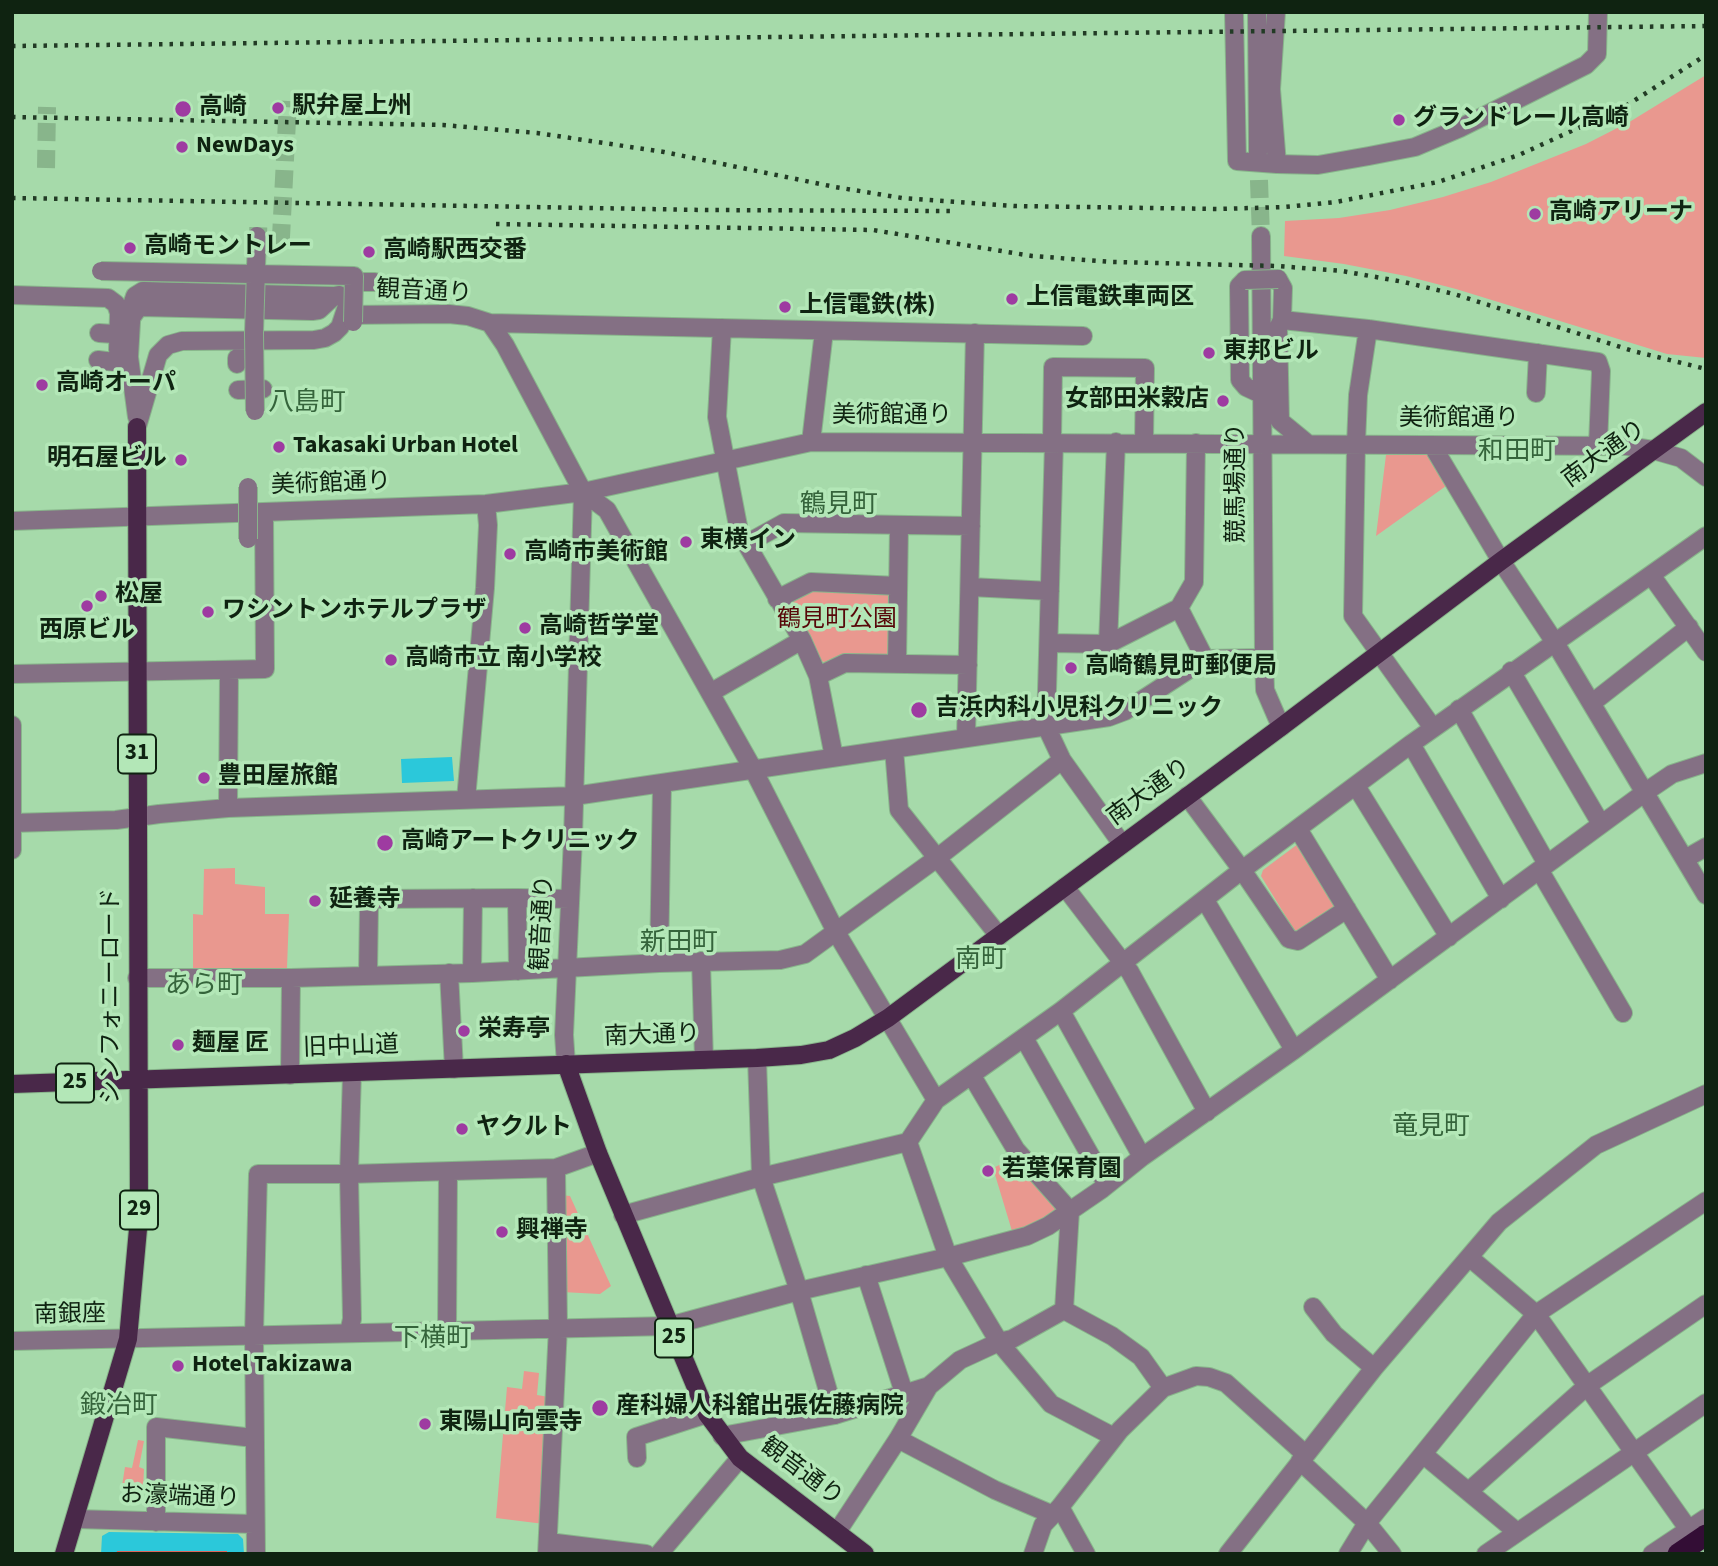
<!DOCTYPE html>
<meta charset="utf-8">
<style>
body{margin:0}
#map{position:relative;width:1718px;height:1566px;overflow:hidden;background:#a6daaa;font-family:"Source Sans 3",sans-serif}
canvas{display:block}
.frame{position:absolute;inset:0;border:14px solid #0f2311;pointer-events:none}
</style>
<div id="map">
<canvas width="1718" height="1566"></canvas>
<div class="frame"></div>
</div>
<script>
const g = document.querySelector('canvas').getContext('2d');
g.lineJoin = 'round';
function paint(path, color) { g.fillStyle = color; g.fill(path, 'evenodd'); }
const poly = rows => new Path2D(rows.map(r => 'M' + r).join(''));
function stroke(path, color, width, dash) { g.strokeStyle = color; g.lineWidth = width; g.lineCap = dash ? 'butt' : 'round'; g.setLineDash(dash || []); g.stroke(path); }
function label(font, color, halo, rows, align = 'center') {
  g.font = font + ' "Source Sans 3","Noto Sans JP",sans-serif'; g.lineWidth = 7; g.setLineDash([]); g.textBaseline = 'middle'; g.strokeStyle = halo; g.fillStyle = color; for (const [text, x, y, turn = 0] of rows) {
    g.save(); g.translate(x, y); g.rotate((+turn || 0) * Math.PI / 180); g.textAlign = isNaN(turn) ? turn : align; if (halo) g.strokeText(text, 0, 0); g.fillText(text, 0, 0); g.restore();
  }
}
paint(poly([
 [1706,75,1706,358,1667,354,1456,289,1406,276,1344,264,1284,256,1285,221,1339,218,1390,210,1443,197,1491,182,1586,144,1631,121],
 [1427,454,1446,486,1376,536,1386,455],
 [815,586,892,594,891,651,886,656,830,663,820,661,789,606,791,600],
 [1302,841,1342,906,1296,933,1261,876,1263,870],
 [235,868,235,884,265,887,265,914,289,914,287,968,280,972,193,971,193,914,203,915,204,869],
 [1018,1156,1062,1207,1033,1227,1012,1231,993,1168],
 [561,1195,570,1196,611,1286,600,1294,562,1292],
 [524,1371,539,1373,537,1395,549,1397,544,1524,496,1518,507,1387,522,1389],
 [138,1440,144,1441,139,1467,144,1469,143,1490,122,1486,125,1467,132,1468]
]), '#e9988f');
paint(poly([
 [116,1551,227,1551,228,1554,116,1554]
]), '#de655b');
paint(poly([
 [452,757,454,781,402,783,401,759],
 [109,1532,238,1534,243,1539,244,1554,228,1554,227,1551,117,1551,116,1554,101,1554,102,1536]
]), '#2bc8da');
stroke(poly([
 [1258,153,1261,236],
 [46,168,47,107],
 [249,236,281,237,288,101]
]), '#88b58b', 18, [18, 9]);
const minor = poly([
 [1234,12,1237,161,1277,164,1271,89,1276,12],
 [1257,12,1258,153],
 [1277,164,1318,165,1369,156,1415,147,1460,128,1586,65,1597,54,1598,12],
 [1261,236,1264,658,1265,690,1281,727],
 [1278,279,1283,288,1282,320,1278,328,1280,421,1308,444],
 [1245,280,1239,286,1240,380,1246,387,1261,394],
 [353,282,375,282],
 [12,295,108,298,116,304,119,313,118,350],
 [344,315,449,314,468,316,490,323,505,345,583,492,573,837,564,1035,566,1064],
 [131,318,139,307,312,311,319,310,334,296,339,295,345,298,347,306,340,327,334,333,325,338,314,340,182,341,168,345,158,355,137,427],
 [1282,320,1368,329,1598,362,1601,371,1598,445],
 [490,323,1083,336],
 [722,328,717,417,739,531,802,640,818,676,834,757],
 [1368,329,1358,395,1356,444,1353,616,1433,728],
 [99,333,114,334],
 [98,360,114,362],
 [237,364,237,358,254,359],
 [238,390,263,389],
 [1536,393,1538,353],
 [137,417,129,357,132,305,135,296,143,291,334,296],
 [811,442,824,331],
 [1052,442,1053,367,1145,368,1144,443],
 [1054,442,1046,726,1062,760,1122,844],
 [1432,445,1501,561,1554,641,1706,895],
 [583,492,607,510,753,769,836,932,936,1100],
 [12,521,486,504,583,492,811,442,1627,446,1653,450,1681,458,1706,477],
 [746,544,784,523,971,526],
 [1651,575,1706,652],
 [970,587,1050,591],
 [777,599,811,582,898,586],
 [1179,608,1205,659],
 [1049,643,1108,644,1179,608,1194,582,1196,443],
 [1108,644,1116,442],
 [897,664,899,525],
 [1511,671,1601,824],
 [12,674,265,669,264,512],
 [818,676,845,663,968,665],
 [710,693,802,640],
 [1592,703,1689,627],
 [1459,709,1547,864],
 [12,725,12,850],
 [966,737,975,333],
 [1411,744,1501,899],
 [894,749,899,810,999,936],
 [1356,786,1449,937],
 [1187,796,1242,870,1289,939,1298,941,1347,909],
 [466,799,485,588,488,525,486,504],
 [228,808,229,670],
 [12,823,116,820,159,814,228,808,574,796,1109,717,1125,711,1205,659,1264,658],
 [1298,829,1390,980],
 [1685,859,1706,847],
 [1540,871,1623,1013],
 [1065,887,1130,972,1207,1112],
 [517,898,570,899],
 [1205,900,1294,1050],
 [701,961,704,1060],
 [659,963,662,783],
 [449,973,454,1069],
 [472,973,473,898],
 [368,975,369,905,375,899,517,898,518,971],
 [137,978,291,978,472,973,659,963,780,960,805,954,937,858,1062,760],
 [1061,1011,1142,1157],
 [1024,1038,1107,1185],
 [757,1058,761,1177,799,1291,835,1415],
 [290,1075,291,978],
 [972,1076,1016,1150,1070,1211,1064,1310,1112,1336,1141,1357,1163,1388,1196,1376,1209,1377,1226,1383,1305,1454],
 [908,1142,948,1257,999,1342,1051,1404,1114,1437],
 [623,1215,761,1177,908,1142,936,1100,1061,1011,1242,870,1411,744,1706,536],
 [1469,1257,1536,1314,1689,1530],
 [866,1275,904,1393],
 [1313,1307,1334,1334,1374,1368],
 [447,1330,448,1172],
 [349,1332,352,1319,349,1174,352,1073],
 [12,1341,669,1326,799,1291,948,1257,1027,1236,1048,1226,1102,1189,1142,1157,1294,1050,1644,793,1672,774,1706,763],
 [722,1436,835,1415,929,1386,960,1360,999,1342,1012,1339,1064,1310],
 [898,1439,995,1490,1053,1515],
 [1424,1455,1517,1532],
 [637,1458,636,1437,707,1414],
 [1300,1461,1367,1523,1392,1554],
 [1469,1491,1588,1385,1706,1304],
 [1060,1507,1086,1554],
 [75,1519,254,1524],
 [156,1522,156,1427,254,1438],
 [837,1532,898,1439,929,1386],
 [548,1542,646,1554],
 [256,1554,254,1335,258,1174,349,1174,556,1168,598,1153],
 [547,1554,558,1327,556,1168],
 [659,1554,740,1458],
 [1033,1554,1043,1525,1060,1507,1120,1430,1163,1388],
 [1228,1554,1374,1368,1499,1222,1596,1145,1706,1094],
 [1348,1554,1367,1523,1536,1314,1706,1201],
 [1486,1554,1706,1403],
 [1652,1554,1706,1518]
]);
const major = poly([
 [566,1064,598,1153,707,1414,740,1458,865,1554],
 [12,1084,757,1058,801,1055,829,1050,855,1038,888,1018,1281,727,1501,561,1706,412],
 [64,1554,128,1339,139,1218,137,427]
]);
const highway = poly([
 [1678,1554,1706,1535]
]);
stroke(minor, '#88b58b', 20);
stroke(major, '#88b58b', 20);
stroke(highway, '#88b58b', 24);
stroke(minor, '#847084', 18);
stroke(major, '#492849', 18);
stroke(highway, '#330d35', 21);
stroke(poly([
 [12,46,1706,26],
 [12,117,443,125,537,133,664,152,835,187,902,198,1015,206,1219,209,1284,207,1336,202,1438,182,1519,155,1624,107,1706,55],
 [12,198,705,210,950,211],
 [496,224,873,230,1032,256,1113,262,1277,266,1342,271,1404,282,1454,294,1633,351,1706,369]
]), '#223b25', 4.5, [3.5, 7]);
const minorBridge = poly([
 [101,271,354,276,353,322],
 [1245,280,1278,279],
 [255,411,254,333,257,236],
 [248,487,248,539]
]);
stroke(minorBridge, '#88b58b', 20, []);
stroke(minorBridge, '#847084', 18);
for (const [x, y, r, color] of [
 [278,108,7,"#9e3ba1"],
 [183,109,9,"#9e3ba1"],
 [1399,120,7,"#9e3ba1"],
 [182,147,7,"#9e3ba1"],
 [1535,214,7,"#9e3ba1"],
 [130,248,7,"#9e3ba1"],
 [369,252,7,"#9e3ba1"],
 [1012,299,7,"#9e3ba1"],
 [785,307,7,"#9e3ba1"],
 [1209,353,7,"#9e3ba1"],
 [42,385,7,"#9e3ba1"],
 [1223,401,7,"#9e3ba1"],
 [279,447,7,"#9e3ba1"],
 [181,460,7,"#9e3ba1"],
 [686,542,7,"#9e3ba1"],
 [510,554,7,"#9e3ba1"],
 [101,596,7,"#9e3ba1"],
 [87,606,7,"#9e3ba1"],
 [208,612,7,"#9e3ba1"],
 [525,628,7,"#9e3ba1"],
 [391,660,7,"#9e3ba1"],
 [1071,668,7,"#9e3ba1"],
 [919,710,9,"#9e3ba1"],
 [204,778,7,"#9e3ba1"],
 [385,843,9,"#9e3ba1"],
 [315,901,7,"#9e3ba1"],
 [464,1031,7,"#9e3ba1"],
 [178,1045,7,"#9e3ba1"],
 [462,1129,7,"#9e3ba1"],
 [988,1171,7,"#9e3ba1"],
 [502,1232,7,"#9e3ba1"],
 [178,1366,7,"#9e3ba1"],
 [600,1408,9,"#9e3ba1"],
 [425,1424,7,"#9e3ba1"]
]) { const dot = new Path2D(); dot.arc(x, y, r, 0, 2 * Math.PI); g.fillStyle = color; g.fill(dot); stroke(dot, '#b3e7b7', 2.5); }
for (const [x, y, w] of [
 [137,754,38],
 [75,1083,38],
 [139,1210,38],
 [674,1338,38]
]) { const box = new Path2D(); box.roundRect(x - w / 2, y - 19.5, w, 39, 5); g.fillStyle = '#b3e7b7'; g.fill(box); stroke(box, '#0f2311', 2); }
label('bold 23px', '#0f2311', null, [
 ["31",137,754],
 ["25",75,1083],
 ["29",139,1210],
 ["25",674,1338]
]);
label('bold 24px', '#0f2311', '#b3e7b7', [
 ["駅弁屋上州",292,108],
 ["高崎",199,109],
 ["グランドレール高崎",1413,120],
 ["NewDays",196,147],
 ["高崎アリーナ",1549,214],
 ["高崎モントレー",144,248],
 ["高崎駅西交番",383,252],
 ["上信電鉄車両区",1026,299],
 ["上信電鉄(株)",799,307],
 ["東邦ビル",1223,353],
 ["高崎オーパ",56,385],
 ["女部田米穀店",1209,401,"right"],
 ["Takasaki Urban Hotel",293,447],
 ["明石屋ビル",167,460,"right"],
 ["東横イン",700,542],
 ["高崎市美術館",524,554],
 ["松屋",115,596],
 ["ワシントンホテルプラザ",222,612],
 ["高崎哲学堂",539,628],
 ["西原ビル",87,632,"center"],
 ["高崎市立 南小学校",405,660],
 ["高崎鶴見町郵便局",1085,668],
 ["吉浜内科小児科クリニック",935,710],
 ["豊田屋旅館",218,778],
 ["高崎アートクリニック",401,843],
 ["延養寺",329,901],
 ["栄寿亭",478,1031],
 ["麺屋 匠",192,1045],
 ["ヤクルト",476,1129],
 ["若葉保育園",1002,1171],
 ["興禅寺",516,1232],
 ["Hotel Takizawa",192,1366],
 ["産科婦人科舘出張佐藤病院",616,1408],
 ["東陽山向雲寺",439,1424]
], 'left');
label('24px', '#0f2311', '#b3e7b7', [
 ["観音通り",424,293,3],
 ["美術館通り",892,417],
 ["美術館通り",1459,420],
 ["南大通り",1605,455,-36],
 ["競馬場通り",1238,483,-90],
 ["美術館通り",331,485,-2],
 ["南大通り",1150,793,-36],
 ["観音通り",544,923,-87],
 ["シンフォニーロード",113,996,-90],
 ["南大通り",652,1037,-2],
 ["旧中山道",351,1048,-2],
 ["南銀座",70,1316,-1],
 ["観音通り",801,1473,37],
 ["お濠端通り",180,1498,2]
]);
label('24px', '#570709', '#b3e7b7', [
 ["鶴見町公園",837,621]
]);
label('26px', '#35643b', '#b3e7b7', [
 ["八島町",307,404],
 ["和田町",1517,453],
 ["鶴見町",839,506],
 ["新田町",679,944],
 ["南町",981,961],
 ["あら町",204,987],
 ["竜見町",1431,1128],
 ["下横町",433,1340],
 ["鍛冶町",119,1407]
]);
</script>
